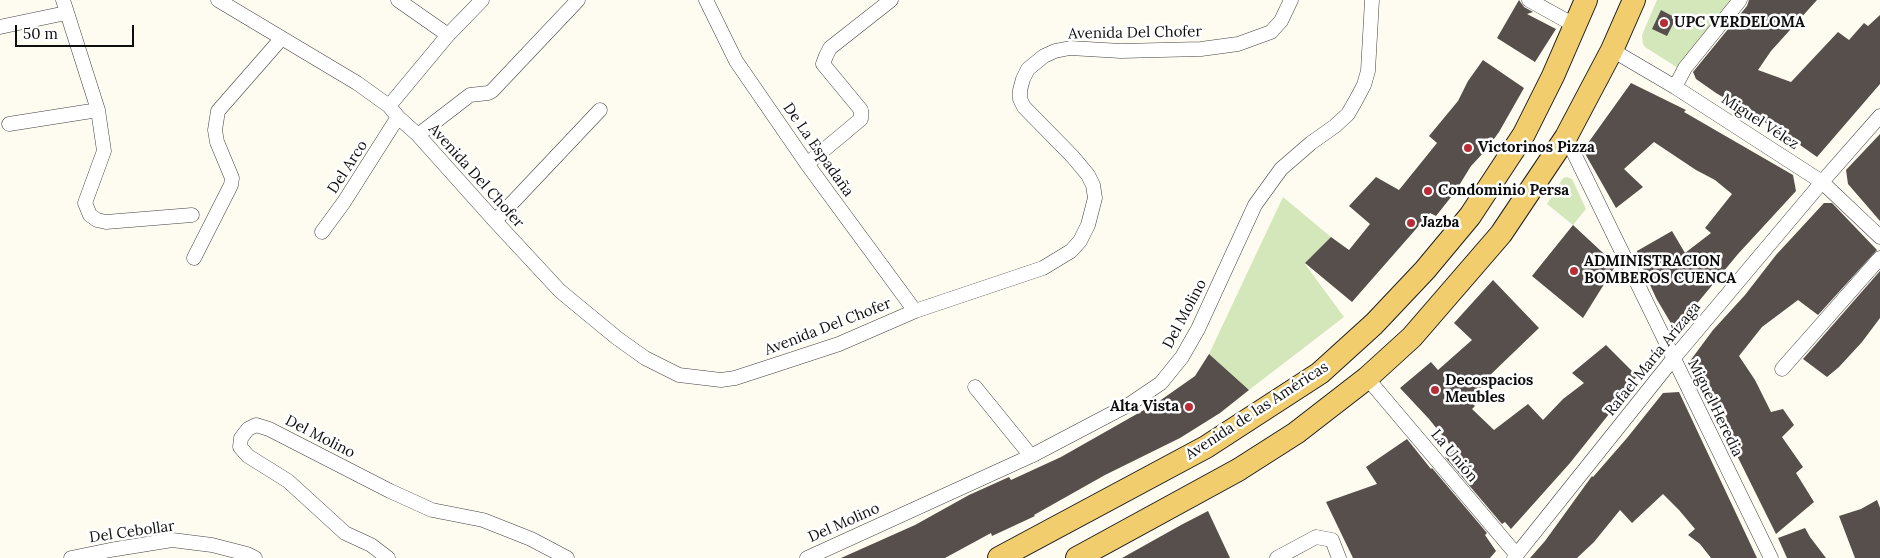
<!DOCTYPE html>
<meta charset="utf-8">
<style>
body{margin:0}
#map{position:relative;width:1880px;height:558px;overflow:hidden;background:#fefbf0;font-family:Lora,serif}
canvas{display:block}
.scale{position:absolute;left:15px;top:25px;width:119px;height:22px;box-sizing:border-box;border:2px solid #0e0e0e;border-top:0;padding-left:6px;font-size:15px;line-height:18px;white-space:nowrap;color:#0e0e0e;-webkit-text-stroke:4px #fff;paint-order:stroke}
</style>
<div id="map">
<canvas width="1880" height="558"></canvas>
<div class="scale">50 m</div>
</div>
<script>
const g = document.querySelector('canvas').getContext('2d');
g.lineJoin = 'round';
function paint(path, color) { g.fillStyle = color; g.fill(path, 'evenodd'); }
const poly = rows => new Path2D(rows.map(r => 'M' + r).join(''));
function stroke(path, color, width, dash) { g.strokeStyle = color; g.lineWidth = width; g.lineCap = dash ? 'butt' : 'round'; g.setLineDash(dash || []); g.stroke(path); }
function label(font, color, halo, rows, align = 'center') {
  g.font = font + ' Lora,serif'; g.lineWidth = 5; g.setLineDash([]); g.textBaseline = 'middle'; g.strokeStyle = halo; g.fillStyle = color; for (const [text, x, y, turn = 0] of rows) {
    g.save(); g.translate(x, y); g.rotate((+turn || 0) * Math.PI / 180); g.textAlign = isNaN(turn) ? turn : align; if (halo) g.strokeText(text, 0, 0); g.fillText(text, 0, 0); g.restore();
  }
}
paint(poly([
 [1657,0,1730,0,1678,68,1645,47,1643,44,1642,35],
 [1567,177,1572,179,1586,209,1573,225,1547,204,1563,178],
 [1283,197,1331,237,1305,264,1344,317,1249,390,1209,354]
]), '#d3e7bb');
paint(poly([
 [1519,0,1524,7,1533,12,1527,14,1556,29,1535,62,1497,38],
 [1749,0,1817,0,1771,51,1758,70,1791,82,1838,32,1849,40,1864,23,1868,26,1880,15,1880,84,1817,157,1786,135,1716,93,1696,79,1693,72,1747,6],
 [1661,10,1676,18,1667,36,1652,29],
 [1483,60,1524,88,1499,132,1486,150,1471,166,1455,192,1436,216,1430,213,1352,302,1305,263,1331,237,1349,250,1370,224,1349,206,1376,177,1399,190,1437,143,1429,136,1458,101,1468,81],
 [1631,83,1686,110,1684,112,1793,175,1796,191,1738,254,1680,324,1672,325,1656,298,1637,256,1637,251,1672,231,1685,253,1711,233,1705,228,1732,194,1715,180,1696,170,1654,142,1624,169,1643,187,1616,208,1583,150],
 [1880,134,1880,221,1848,184,1846,170],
 [1824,203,1832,203,1877,250,1818,315,1798,300,1762,327,1739,356,1755,380,1771,412,1783,409,1794,425,1782,437,1803,467,1796,473,1814,502,1776,534,1690,361,1713,330,1745,295,1776,255],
 [1573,225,1616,265,1583,318,1532,276],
 [1880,271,1880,318,1862,342,1839,367,1827,377,1803,359],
 [1493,280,1539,328,1486,379,1488,381,1468,399,1475,406,1472,409,1494,430,1528,404,1543,420,1563,399,1584,383,1572,373,1606,345,1637,376,1613,409,1570,463,1511,529,1505,522,1502,524,1445,457,1454,450,1429,419,1400,388,1431,362,1438,370,1472,340,1454,323],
 [1209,354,1249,390,1220,413,1180,438,1105,475,1034,515,1035,516,992,536,991,533,945,558,841,558,915,525,969,495,1009,477,1011,480,1061,457,1158,402,1195,376],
 [1679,392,1757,558,1711,558,1700,544,1688,535,1695,529,1679,510,1663,494,1632,523,1620,510,1594,542,1577,558,1530,558,1545,541,1592,476,1593,477,1627,438,1663,393],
 [1407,439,1431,469,1432,468,1487,533,1485,535,1496,551,1490,558,1353,558,1326,502,1377,484,1366,467],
 [1877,500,1880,508,1880,558,1855,558,1839,516,1861,509],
 [1208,511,1230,558,1122,558,1181,525],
 [1805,528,1810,537,1826,558,1787,558,1778,538]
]), '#564f4b');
const street = poly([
 [63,0,98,110,104,151,85,203,90,215,97,220,106,222,192,215],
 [218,0,357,83,389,106,398,117,418,135,495,221,560,291,617,338,645,358,679,375,721,380,735,378,775,365,839,344,915,311,1043,268,1071,251,1080,241,1088,225,1095,198,1093,185,1088,175,1073,157,1024,107,1020,99,1020,90,1023,79,1028,69,1044,56,1055,51,1070,48,1121,51,1201,49,1238,44,1271,32,1281,21,1291,0],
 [398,0,448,35],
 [706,0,736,61,807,164,915,311],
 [1529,0,1576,26],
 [0,27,66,13],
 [1612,50,1675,87,1822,182,1880,237],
 [1675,87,1685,68,1740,0],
 [389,106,448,35,482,0],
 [9,124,98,110],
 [418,135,470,95,488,93,492,91,578,0],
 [1566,137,1771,558],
 [807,164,861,119,861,110,823,64,826,56,830,48,891,0],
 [495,221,600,110],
 [322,232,344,202,398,117],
 [194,258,231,185,232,178,217,142,215,130,218,111,281,39],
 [1782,369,1880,258],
 [1367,378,1516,554],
 [975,387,1031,456],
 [71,558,110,550,172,540,212,545,247,554,255,558],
 [388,558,371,545,345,533,288,481,248,456,240,447,241,438,248,429,256,425,269,429,390,491,432,510,483,520,531,539,567,558],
 [807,558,1031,456,1130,404,1161,383,1182,357,1198,329,1255,205,1281,169,1311,143,1335,126,1348,114,1356,100,1364,85,1368,71,1372,0],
 [1277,558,1316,537,1332,540,1339,558],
 [1514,558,1673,359,1822,182,1880,116]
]);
const primary = poly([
 [999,558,1206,447,1320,373,1374,324,1425,270,1470,216,1524,134,1553,76,1586,0],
 [1077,558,1238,470,1296,433,1367,378,1412,337,1501,234,1566,137,1612,50,1634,0]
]);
stroke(street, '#414141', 15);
stroke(primary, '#1f1f1f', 24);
stroke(street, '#fff', 14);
stroke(primary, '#f1cd6d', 22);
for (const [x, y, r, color] of [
 [1664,23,5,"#b72d38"],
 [1468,148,5,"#b72d38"],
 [1428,191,5,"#b72d38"],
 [1411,223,5,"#b72d38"],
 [1574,271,5,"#b72d38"],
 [1435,390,5,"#b72d38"],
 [1189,407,5,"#b72d38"]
]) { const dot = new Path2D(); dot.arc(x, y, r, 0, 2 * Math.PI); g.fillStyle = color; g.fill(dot); stroke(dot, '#fff', 2); }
label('bold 15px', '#0e0e0e', '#fff', [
 ["UPC VERDELOMA",1674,23],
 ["Victorinos Pizza",1478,148],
 ["Condominio Persa",1438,191],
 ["Jazba",1421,223],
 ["ADMINISTRACION",1584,262],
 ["BOMBEROS CUENCA",1584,279],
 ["Decospacios",1445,381],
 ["Meubles",1445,398],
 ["Alta Vista",1179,407,"right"]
], 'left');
label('15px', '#0e0e0e', '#fff', [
 ["Avenida Del Chofer",1135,33,-1],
 ["Miguel Vélez",1760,122,33],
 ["De La Espadaña",818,150,55],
 ["Del Arco",348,167,-57],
 ["Avenida Del Chofer",476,176,48],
 ["Del Molino",1185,314,-62],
 ["Avenida Del Chofer",828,327,-21],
 ["Rafael María Arízaga",1653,359,-51],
 ["Miguel Heredia",1715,408,64],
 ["Avenida de las Américas",1257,411,-33],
 ["Del Molino",320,437,27],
 ["La Unión",1454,456,50],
 ["Del Molino",844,523,-24],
 ["Del Cebollar",132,532,-8]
]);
</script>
